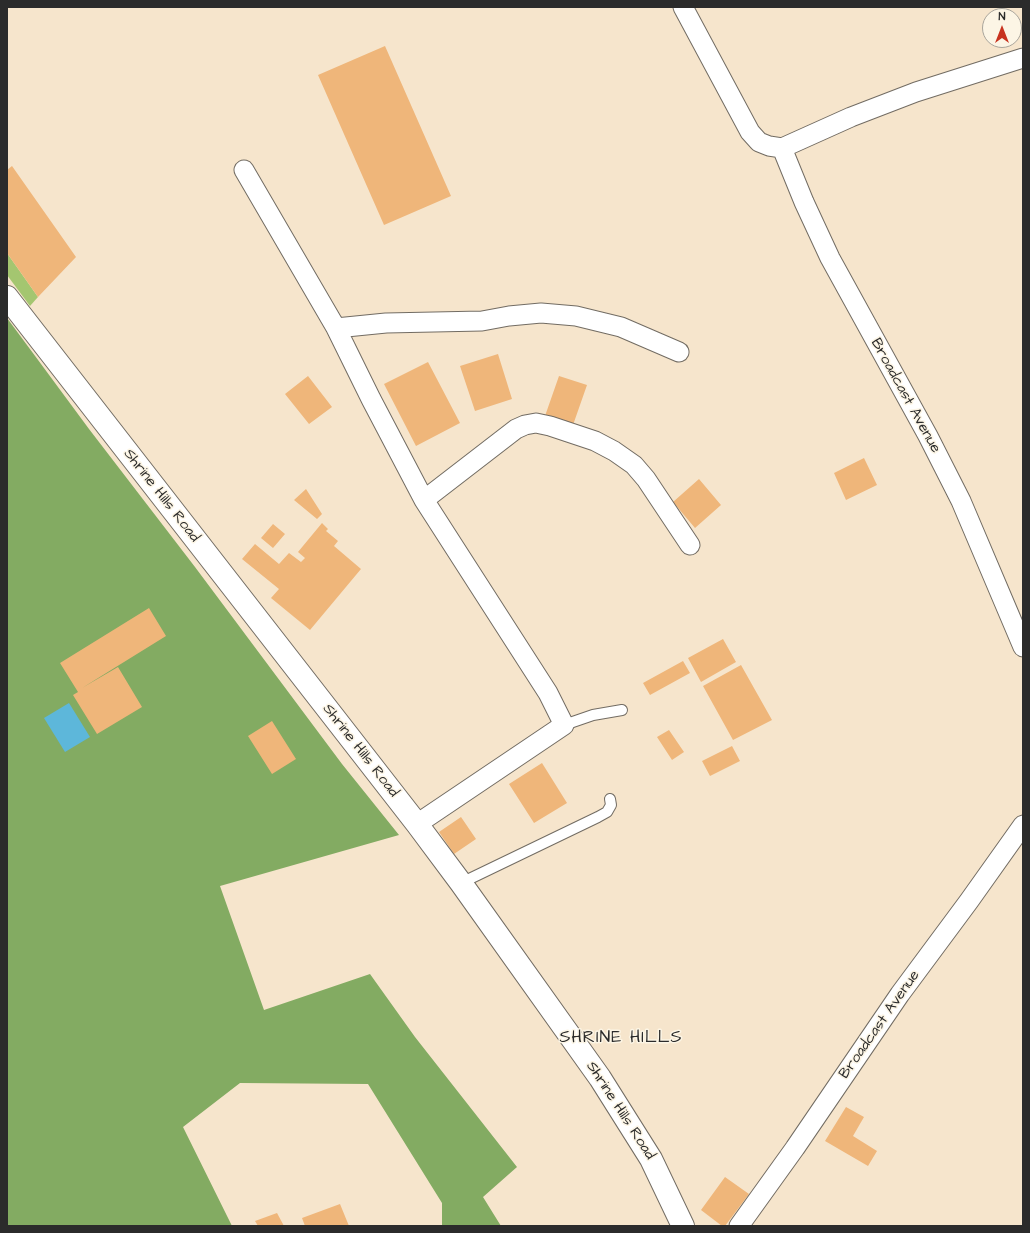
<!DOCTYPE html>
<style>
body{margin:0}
#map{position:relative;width:1030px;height:1233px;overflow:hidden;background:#f6e5cc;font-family:"Architects Daughter",sans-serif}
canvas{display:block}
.frame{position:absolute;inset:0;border:8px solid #2b2b2b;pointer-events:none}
.north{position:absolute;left:982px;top:8px;width:40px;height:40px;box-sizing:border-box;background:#fcf5e5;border:1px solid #a8a49b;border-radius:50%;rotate:0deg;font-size:11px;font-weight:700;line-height:16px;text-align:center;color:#2b2b2b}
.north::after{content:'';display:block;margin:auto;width:14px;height:18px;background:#c8321e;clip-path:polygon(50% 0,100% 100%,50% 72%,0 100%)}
</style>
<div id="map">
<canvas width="1030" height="1233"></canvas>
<div class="frame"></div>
<div class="north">N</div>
</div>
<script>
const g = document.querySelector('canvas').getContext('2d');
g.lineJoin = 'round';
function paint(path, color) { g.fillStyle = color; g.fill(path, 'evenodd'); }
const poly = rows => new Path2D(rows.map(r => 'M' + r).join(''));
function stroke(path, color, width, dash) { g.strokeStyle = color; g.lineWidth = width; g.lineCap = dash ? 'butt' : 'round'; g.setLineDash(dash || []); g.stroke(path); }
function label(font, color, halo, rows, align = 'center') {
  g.font = font + ' "Architects Daughter",sans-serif'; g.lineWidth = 3; g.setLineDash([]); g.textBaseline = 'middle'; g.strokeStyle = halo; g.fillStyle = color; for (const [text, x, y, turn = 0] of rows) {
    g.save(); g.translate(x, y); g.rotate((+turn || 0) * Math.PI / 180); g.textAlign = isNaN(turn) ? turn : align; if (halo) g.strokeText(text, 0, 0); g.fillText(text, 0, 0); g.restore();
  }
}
paint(poly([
 [7,253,38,297,30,306,7,275]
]), '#a4c670');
paint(poly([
 [7,318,89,429,195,567,342,764,399,835,220,886,264,1010,370,974,415,1037,517,1167,483,1197,501,1226,442,1226,442,1203,368,1084,240,1083,183,1127,232,1226,7,1226]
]), '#83ab62');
paint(poly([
 [69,703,90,737,65,752,44,718]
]), '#5db7da');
paint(poly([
 [385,46,451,196,384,225,318,75],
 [12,166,76,257,38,297,7,253,7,170],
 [498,354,512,399,475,411,460,366],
 [428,362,460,423,416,446,384,384],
 [308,376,332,407,309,424,285,394],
 [559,376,587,385,573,425,545,416],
 [864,458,877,485,846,500,834,473],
 [699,479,721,505,695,528,673,502],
 [306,489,322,514,317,519,294,500],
 [322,523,328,529,326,531,338,541,334,546,361,569,310,630,271,598,279,589,242,559,255,544,279,564,289,553,301,562,305,558,298,552],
 [273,524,285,534,273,548,261,538],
 [149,608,166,636,82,688,118,667,142,707,97,734,73,695,78,692,60,663],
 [723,639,736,662,701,682,688,658],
 [683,661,690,673,650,695,643,683],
 [741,665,772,720,733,740,703,686],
 [272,721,296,759,272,774,248,736],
 [669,730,684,752,672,760,657,737],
 [732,746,740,761,710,776,702,761],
 [542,763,567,803,534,823,509,784],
 [461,817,476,839,454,854,439,832],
 [846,1107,864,1117,853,1136,877,1151,868,1166,825,1141],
 [725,1177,749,1194,725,1226,722,1226,701,1210],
 [340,1204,349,1226,305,1226,302,1218],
 [277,1213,284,1226,258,1226,255,1221]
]), '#efb67a');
const lane = poly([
 [564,725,593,715,622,710],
 [461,883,598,817,607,812,611,805,610,799]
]);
const street = poly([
 [683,7,750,132,759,142,769,146,782,148,851,117,916,92,1023,58],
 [782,148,804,202,830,258,928,436,961,501,1023,647],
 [244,170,336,328,371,399,424,500,548,693,564,725,417,824],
 [336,328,386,323,482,321,509,316,541,313,576,316,621,327,679,352],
 [424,500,516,429,525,425,536,423,550,426,595,441,614,451,634,465,646,479,690,545],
 [739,1226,795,1148,900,994,969,901,1023,825]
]);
const secondary = poly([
 [7,297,417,824,461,883,600,1078,651,1159,683,1226]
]);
stroke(lane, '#726c63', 12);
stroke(street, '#726c63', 21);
stroke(secondary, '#726c63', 24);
stroke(lane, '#fff', 10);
stroke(street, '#fff', 19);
stroke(secondary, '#fff', 22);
label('15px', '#2b2b2b', '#fcf5e5', [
 ["Broadcast Avenue",905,396,61],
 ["Shrine Hills Road",161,496,52],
 ["Shrine Hills Road",360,751,52],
 ["Broadcast Avenue",880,1025,-55],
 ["Shrine Hills Road",620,1111,57]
]);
g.letterSpacing = '1px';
label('17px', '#2b2b2b', '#fcf5e5', [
 ["SHRINE HILLS",621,1038]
]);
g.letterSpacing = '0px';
</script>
